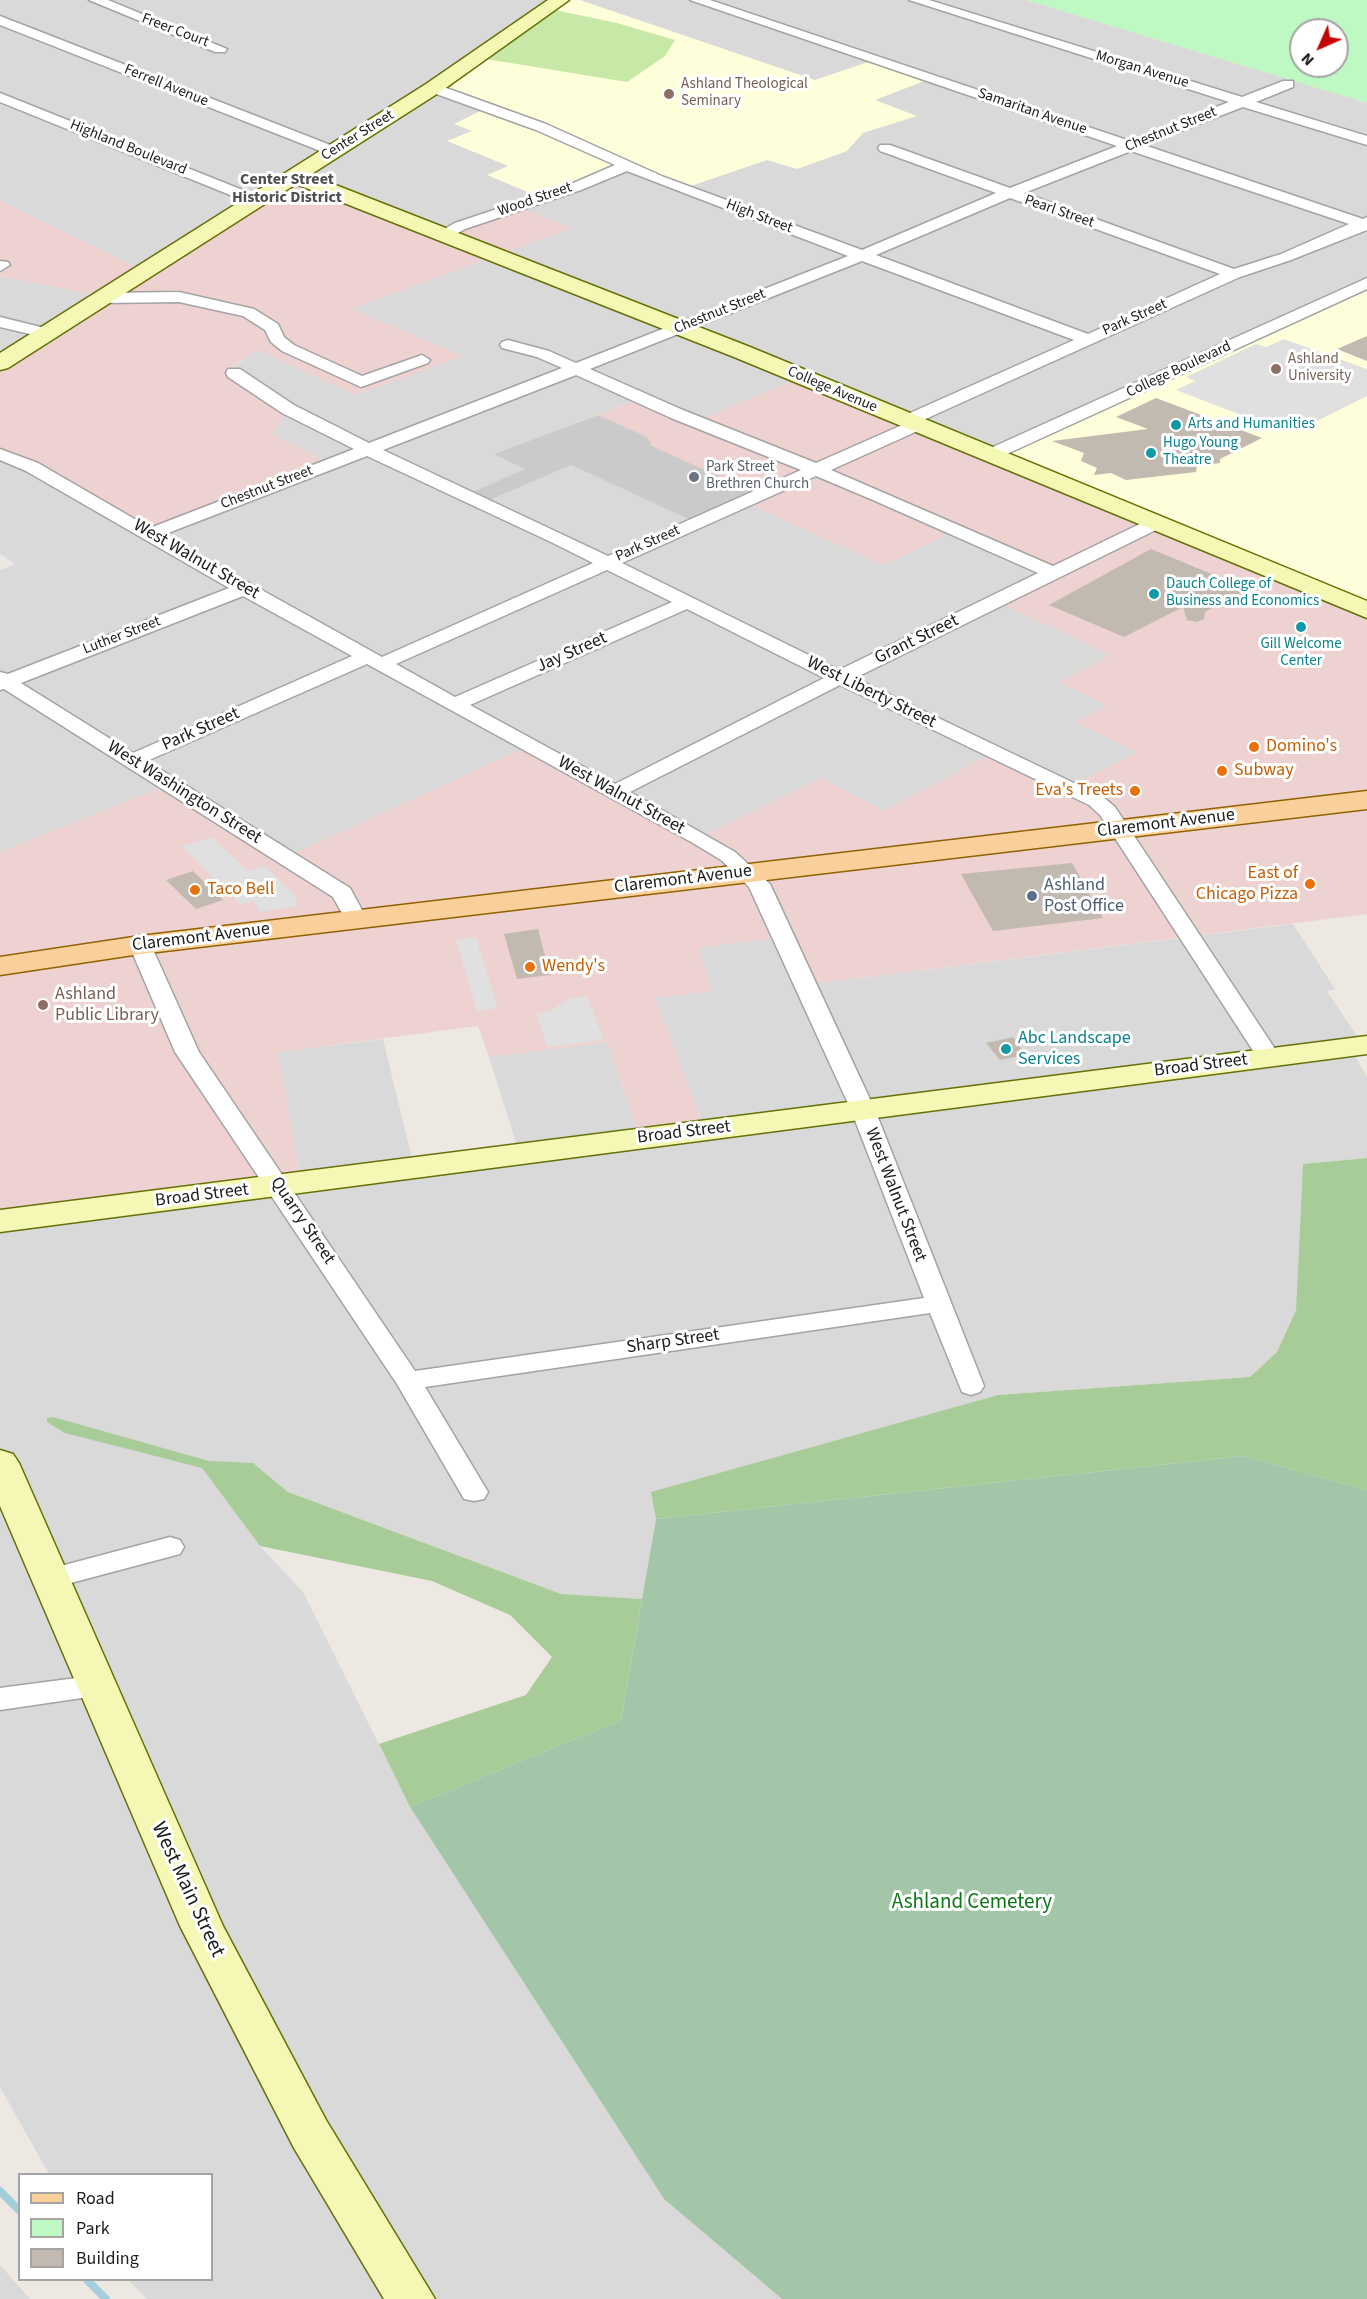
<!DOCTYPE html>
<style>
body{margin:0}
#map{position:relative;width:1367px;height:2299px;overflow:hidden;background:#ede9e2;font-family:"Source Sans 3",sans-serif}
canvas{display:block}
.legend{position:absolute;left:18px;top:2173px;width:195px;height:108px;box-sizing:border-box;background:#fff;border:2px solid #a4a4a4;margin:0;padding:8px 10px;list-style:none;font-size:18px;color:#1c1c1c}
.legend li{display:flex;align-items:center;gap:12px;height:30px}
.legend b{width:30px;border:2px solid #a4a4a4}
.north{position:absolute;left:1289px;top:18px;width:60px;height:60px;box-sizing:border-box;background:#fff;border:2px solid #a4a4a4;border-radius:50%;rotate:225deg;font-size:16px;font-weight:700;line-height:24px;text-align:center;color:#1c1c1c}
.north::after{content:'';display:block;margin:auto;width:21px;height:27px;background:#c50305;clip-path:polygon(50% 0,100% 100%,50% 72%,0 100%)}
</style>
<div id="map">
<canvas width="1367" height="2299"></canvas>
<ul class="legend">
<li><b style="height:8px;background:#fad09a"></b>Road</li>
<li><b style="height:16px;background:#bef8c2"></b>Park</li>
<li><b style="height:16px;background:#c2b9b1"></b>Building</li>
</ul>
<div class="north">N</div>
</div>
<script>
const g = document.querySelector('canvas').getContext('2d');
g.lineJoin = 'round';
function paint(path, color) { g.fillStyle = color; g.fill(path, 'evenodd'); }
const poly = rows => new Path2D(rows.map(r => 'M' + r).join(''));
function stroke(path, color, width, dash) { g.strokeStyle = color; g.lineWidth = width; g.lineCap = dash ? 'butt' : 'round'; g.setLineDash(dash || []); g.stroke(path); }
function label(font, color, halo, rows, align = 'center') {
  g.font = font + ' "Source Sans 3",sans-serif'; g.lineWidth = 6; g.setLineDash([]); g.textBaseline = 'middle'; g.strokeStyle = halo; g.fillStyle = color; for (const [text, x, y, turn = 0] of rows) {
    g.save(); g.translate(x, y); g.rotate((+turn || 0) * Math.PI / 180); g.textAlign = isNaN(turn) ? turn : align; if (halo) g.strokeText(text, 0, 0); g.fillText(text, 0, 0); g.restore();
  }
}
paint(poly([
 [0,0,1026,0,1367,103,1367,284,1003,454,699,420,647,396,495,454,525,468,488,501,571,465,690,520,740,500,883,565,955,531,1054,575,1111,655,1058,682,1108,705,1075,722,1138,752,1065,789,991,754,884,811,822,778,698,839,291,855,175,782,0,852,0,570,15,564,0,554,0,462,10,455,331,464,272,435,286,412,225,373,258,350,356,395,462,356,350,309,571,228,450,232,137,267,0,201],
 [0,276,94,294,0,354],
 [1293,924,1335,989,1327,991,1361,1042,1349,1045,1367,1077,1367,1158,1303,1164,1296,1310,1277,1352,1250,1377,998,1395,652,1492,656,1519,642,1599,561,1594,288,1492,253,1463,209,1462,47,1418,202,1468,260,1546,303,1592,410,1807,664,2199,782,2299,147,2299,128,2280,212,2280,212,2174,49,2174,0,2087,0,1223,301,1182,278,1052,383,1039,413,1163,518,1149,489,1057,607,1042,638,1131,702,1121,654,998,697,948,777,938,798,986],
 [0,2265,30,2299,0,2299]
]), '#dad9d9');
paint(poly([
 [295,166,450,232,519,208,572,228,351,309,463,356,356,395,258,350,225,372,286,412,273,435,332,465,149,536,10,455,0,462,0,354,93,294,0,276,0,201,137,267],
 [807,375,1367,603,1367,914,797,986,777,938,698,948,713,991,655,998,702,1122,638,1131,607,1042,489,1057,478,1026,278,1052,301,1182,0,1223,0,852,175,782,291,855,529,746,698,839,822,778,884,811,991,754,1065,789,1138,752,1074,722,1107,705,1058,682,1111,655,998,602,1053,575,955,531,883,565,740,500,652,446,646,437,598,415,647,396,699,420]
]), '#eed1d1');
paint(poly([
 [560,0,580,0,815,80,871,61,927,80,875,100,917,116,863,133,847,151,797,169,767,160,685,188,630,168,544,199,487,175,508,166,447,141,472,131,454,124,484,109,433,88],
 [1367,284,1367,603,1003,454]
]), '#fefeda');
paint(poly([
 [598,415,647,437,652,446,755,493,690,520,571,465,488,501,471,493,525,469,494,454]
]), '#cacaca');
paint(poly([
 [550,9,617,23,675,40,665,56,627,82,480,58]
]), '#c8e8a7');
paint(poly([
 [1367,1158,1367,1490,1244,1456,656,1519,651,1492,998,1395,1250,1377,1277,1352,1296,1310,1303,1164],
 [53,1417,209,1461,253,1463,288,1492,561,1594,642,1599,621,1720,410,1807,379,1744,526,1695,552,1657,510,1615,432,1581,260,1546,202,1468,65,1433,47,1422,47,1418]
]), '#a7cc97');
paint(poly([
 [1244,1456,1367,1490,1367,2299,782,2299,664,2199,410,1807,621,1720,656,1519]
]), '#a3c6a8');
paint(poly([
 [1026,0,1367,0,1367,103],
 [1301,30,1337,30,1337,66,1301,66]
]), '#bef8c2');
paint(poly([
 [1284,339,1367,369,1367,396,1299,430,1290,427,1283,431,1176,390,1195,381,1186,377,1256,344,1266,347],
 [212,837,248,871,265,866,293,893,298,906,259,912,254,901,240,904,181,846],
 [476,937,498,1008,477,1011,456,940],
 [587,996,604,1040,547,1047,536,1014,549,1011,572,998]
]), '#e0e0e0');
stroke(poly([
 [0,2191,20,2211],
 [87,2280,106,2299]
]), '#a2cfdb', 8);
paint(poly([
 [1367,336,1367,361,1337,349],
 [1156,398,1262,438,1220,459,1220,463,1197,466,1196,472,1126,480,1111,473,1094,475,1097,468,1081,461,1084,453,1052,441,1148,429,1116,417],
 [1151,549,1248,589,1205,612,1204,619,1197,622,1187,620,1183,607,1124,637,1049,605],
 [1072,863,1103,918,993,931,961,874],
 [193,871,223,900,196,909,166,880],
 [538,929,550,975,517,979,504,934],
 [1013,1037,1026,1055,1000,1060,986,1043]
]), '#c2b9b1');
const street = poly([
 [89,0,108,0,227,49,225,52,215,52,89,0],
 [690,0,710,0,1130,141,1229,102,909,0,929,0,1242,97,1283,81,1293,81,1293,87,1256,102,1367,136,1367,145,1243,107,1144,145,1363,219,1367,217,1367,230,1291,260,1240,277,921,421,925,425,922,429,831,470,1053,566,1150,519,1162,519,1165,523,1162,527,855,678,1103,797,1115,807,1281,1058,1277,1063,1269,1065,1261,1063,1100,815,1089,805,840,685,630,792,735,852,770,884,875,1110,984,1386,980,1392,971,1395,962,1392,930,1313,425,1387,488,1492,484,1499,474,1501,464,1499,397,1384,175,1052,129,945,132,940,140,938,148,940,151,945,199,1052,415,1371,924,1298,851,1110,749,887,740,878,721,860,693,843,367,664,147,761,350,888,367,919,364,924,356,926,348,924,333,897,4,689,0,690,0,672,8,674,229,588,26,471,0,460,0,449,38,463,150,528,354,449,282,413,228,377,226,373,228,369,240,369,294,405,369,443,562,368,537,357,502,348,500,345,502,342,508,340,549,351,576,363,848,256,627,171,581,190,465,229,449,238,439,238,436,235,439,232,455,223,571,184,615,165,536,130,428,91,428,85,438,85,546,124,664,177,862,250,996,193,880,151,878,148,880,145,890,145,1010,188,1117,146,690,0],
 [1131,151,1349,224,1281,254,1234,269,1024,193,1131,151],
 [1010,198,1220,274,1088,334,876,255,1010,198],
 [862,261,1074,340,901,417,898,421,902,425,816,463,683,410,590,369,862,261],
 [576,375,671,418,801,470,608,556,383,450,576,375],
 [367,456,551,542,593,563,382,657,163,535,367,456],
 [816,476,873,500,1038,573,839,670,622,563,816,476],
 [607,570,672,602,455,697,396,664,607,570],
 [243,596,352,656,133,753,21,683,243,596],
 [687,609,824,678,615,784,470,705,687,609],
 [0,16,338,148,340,151,338,154,328,154,0,25,0,16],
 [0,93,260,197,262,200,255,204,250,203,0,102,0,93],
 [0,261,8,262,10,265,0,271,0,261],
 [1367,278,1367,289,996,459,990,460,981,455,984,451,1367,278],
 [179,292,254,309,278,324,284,337,294,345,362,376,422,355,430,360,428,363,361,387,282,351,271,342,265,330,243,316,179,302,103,303,95,298,103,293,179,292],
 [0,317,53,330,55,333,47,338,0,327,0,317],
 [170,1537,180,1540,184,1547,180,1554,52,1588,42,1585,38,1578,42,1571,170,1537],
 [99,1675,109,1678,114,1686,109,1694,0,1710,0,1688,99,1675]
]);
const secondary = poly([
 [548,0,569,0,440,92,310,175,750,347,1367,601,1367,618,734,357,296,184,8,368,0,370,0,353,426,84,548,0],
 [1367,1036,1367,1054,0,1232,0,1210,1367,1036],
 [0,1450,13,1454,19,1463,223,1926,326,2120,435,2299,384,2299,294,2148,180,1926,0,1506,0,1450]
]);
const primary = poly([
 [1367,791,1367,809,140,954,0,975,0,957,140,936,1367,791]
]);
stroke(street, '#a3a3a3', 3);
stroke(secondary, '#657006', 3);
stroke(primary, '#926102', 3);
paint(street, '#fff');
paint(secondary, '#f5f8b5');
paint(primary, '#fad09a');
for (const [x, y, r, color] of [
 [669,94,6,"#8d6e63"],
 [1276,369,6,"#8d6e63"],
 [1176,425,6,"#0f9aa8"],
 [1151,453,6,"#0f9aa8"],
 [694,477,6,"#6b7280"],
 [1154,594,6,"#0f9aa8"],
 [1301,627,6,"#0f9aa8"],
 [1254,747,6,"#e8710a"],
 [1222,771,6,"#e8710a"],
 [1135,791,6,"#e8710a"],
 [1310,884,6,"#e8710a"],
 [195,890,6,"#e8710a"],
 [1032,896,6,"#5c6f8a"],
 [530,967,6,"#e8710a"],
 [43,1005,6,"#8d6e63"],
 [1006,1049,6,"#0f9aa8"]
]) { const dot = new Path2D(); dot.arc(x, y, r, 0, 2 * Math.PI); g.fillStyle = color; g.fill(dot); stroke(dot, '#fff', 2); }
label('15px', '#1c1c1c', '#fff', [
 ["Freer Court",175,31,21],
 ["Morgan Avenue",1142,70,17],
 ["Ferrell Avenue",166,86,22],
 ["Samaritan Avenue",1032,112,19],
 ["Chestnut Street",1171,130,-22],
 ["Center Street",358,136,-32],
 ["Highland Boulevard",128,148,22],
 ["Wood Street",535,200,-19],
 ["Pearl Street",1059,212,19],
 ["High Street",759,217,21],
 ["Chestnut Street",720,312,-22],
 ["Park Street",1135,318,-24],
 ["College Boulevard",1179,370,-25],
 ["College Avenue",832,390,23],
 ["Chestnut Street",267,488,-21],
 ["Park Street",648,544,-24],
 ["Luther Street",122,636,-21]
]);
label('15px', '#785e54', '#fff', [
 ["Ashland Theological",681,85],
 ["Seminary",681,102],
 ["Ashland",1288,360],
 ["University",1288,377]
], 'left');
label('15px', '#0d838f', '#fff', [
 ["Arts and Humanities",1188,425],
 ["Hugo Young",1163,444],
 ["Theatre",1163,461],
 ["Dauch College of",1166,585],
 ["Business and Economics",1166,602],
 ["Gill Welcome",1301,645,"center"],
 ["Center",1301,662,"center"]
], 'left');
label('15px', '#5b616d', '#fff', [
 ["Park Street",706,468],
 ["Brethren Church",706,485]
], 'left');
label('bold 16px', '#4f4f4f', '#fff', [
 ["Center Street",287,180],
 ["Historic District",287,198]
]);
label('18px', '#1c1c1c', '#fff', [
 ["West Walnut Street",196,560,30],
 ["Grant Street",917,640,-26],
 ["Jay Street",572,653,-24],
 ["West Liberty Street",871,693,26],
 ["Park Street",201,730,-24],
 ["West Washington Street",184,793,32],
 ["West Walnut Street",621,796,29],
 ["Claremont Avenue",1166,824,-7],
 ["Claremont Avenue",683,880,-7],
 ["Claremont Avenue",201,938,-7],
 ["Broad Street",1201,1066,-7],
 ["Broad Street",684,1133,-7],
 ["West Walnut Street",895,1195,69],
 ["Broad Street",202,1196,-7],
 ["Quarry Street",302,1221,56],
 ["Sharp Street",673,1342,-8]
]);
label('18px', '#c56008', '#fff', [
 ["Domino's",1266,747],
 ["Subway",1234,771],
 ["Eva's Treets",1123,791,"right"],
 ["East of",1298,874,"right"],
 ["Chicago Pizza",1298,895,"right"],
 ["Taco Bell",207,890],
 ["Wendy's",542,967]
], 'left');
label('18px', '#4e5e75', '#fff', [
 ["Ashland",1044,886],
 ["Post Office",1044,907]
], 'left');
label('18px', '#785e54', '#fff', [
 ["Ashland",55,995],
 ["Public Library",55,1016]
], 'left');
label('18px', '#0d838f', '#fff', [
 ["Abc Landscape",1018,1039],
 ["Services",1018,1060]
], 'left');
label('21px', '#1c1c1c', '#fff', [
 ["West Main Street",187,1890,65]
]);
label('21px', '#0d7715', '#fff', [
 ["Ashland Cemetery",972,1903]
]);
</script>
